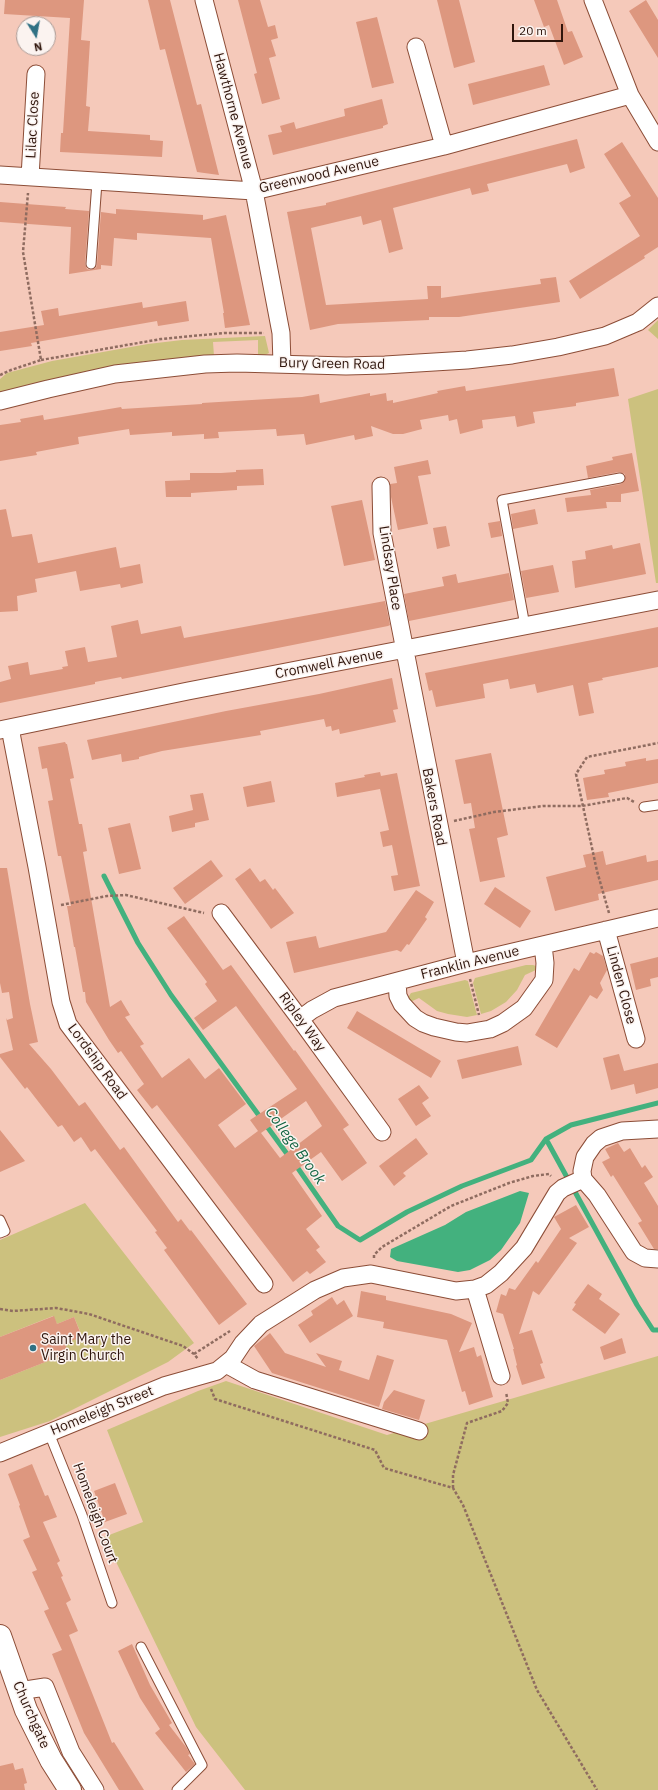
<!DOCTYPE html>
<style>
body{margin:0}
#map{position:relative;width:658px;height:1790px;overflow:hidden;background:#f5c9ba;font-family:"IBM Plex Sans",sans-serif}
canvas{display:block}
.north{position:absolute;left:16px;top:16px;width:40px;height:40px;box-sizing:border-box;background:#fbf3f0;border:1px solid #a99a95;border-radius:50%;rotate:169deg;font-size:11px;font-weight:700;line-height:16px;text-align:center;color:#2f150c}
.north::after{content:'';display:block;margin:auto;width:14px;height:18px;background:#307184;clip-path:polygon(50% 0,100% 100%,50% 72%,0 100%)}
.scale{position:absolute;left:512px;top:24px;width:51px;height:18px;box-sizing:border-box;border:2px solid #2f150c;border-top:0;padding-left:5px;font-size:12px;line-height:14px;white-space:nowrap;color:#2f150c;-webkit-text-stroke:3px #fbf3f0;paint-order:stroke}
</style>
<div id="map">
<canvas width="658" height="1790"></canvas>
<div class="north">N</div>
<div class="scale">20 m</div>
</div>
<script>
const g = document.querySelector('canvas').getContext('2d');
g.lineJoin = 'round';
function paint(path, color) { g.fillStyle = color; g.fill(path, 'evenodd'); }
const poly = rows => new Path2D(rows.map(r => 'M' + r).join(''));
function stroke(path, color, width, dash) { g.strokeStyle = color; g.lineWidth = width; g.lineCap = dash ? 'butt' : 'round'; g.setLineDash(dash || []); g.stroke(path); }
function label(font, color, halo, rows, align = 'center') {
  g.font = font + ' "IBM Plex Sans",sans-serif'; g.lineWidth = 3; g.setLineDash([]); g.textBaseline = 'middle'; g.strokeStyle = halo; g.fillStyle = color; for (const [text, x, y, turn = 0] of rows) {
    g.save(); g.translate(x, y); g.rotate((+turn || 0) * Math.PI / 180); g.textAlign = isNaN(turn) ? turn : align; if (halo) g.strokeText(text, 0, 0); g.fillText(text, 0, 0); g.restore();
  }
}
paint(poly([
 [658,320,658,339,648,330],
 [265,336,269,353,265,355,258,356,258,340,213,342,214,356,120,366,30,384,0,393,0,379,7,373,52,361,148,344,182,340],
 [658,389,658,583,656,583,628,399],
 [526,965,533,965,536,966,538,969,525,975,517,990,506,1002,491,1011,481,1014,473,983,475,978],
 [465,980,468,981,477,1015,467,1017,448,1014,437,1011,419,998,408,1003,407,999,411,993],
 [85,1203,194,1343,168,1362,50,1421,0,1437,0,1380,68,1353,65,1343,82,1336,74,1317,57,1324,53,1316,0,1337,0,1240],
 [658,1356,658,1790,245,1790,196,1727,104,1537,143,1522,107,1430,198,1391,226,1381,387,1435]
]), '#ccc17e');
paint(poly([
 [520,1191,529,1193,520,1223,501,1250,490,1260,470,1270,458,1272,397,1261,390,1257,391,1249,445,1225,466,1212]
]), '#43b17e');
stroke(poly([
 [104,876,138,943,171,995,290,1158],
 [546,1139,637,1305,653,1330,658,1330],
 [295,1164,338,1226,360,1240,407,1212,462,1186,531,1160,546,1139,571,1125,658,1103]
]), '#43b17e', 5);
paint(poly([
 [5,0,84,0,81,40,90,41,86,106,90,107,88,131,150,135,150,140,163,141,162,157,60,152,61,133,63,133,70,18,4,14],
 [148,0,170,0,197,105,201,104,219,175,197,172,165,49,160,50],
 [238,0,260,0,268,27,275,25,278,38,271,40,276,56,269,58,280,99,262,104,254,74,257,73],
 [437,0,459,0,475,62,454,68],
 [534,0,557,0,568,32,572,31,583,57,564,65,549,25,544,27],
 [646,0,658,20,658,58,629,11],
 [377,17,394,83,372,88,356,22],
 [544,65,550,85,473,105,468,84],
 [382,99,388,124,383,126,383,128,273,155,268,135,282,132,280,126,294,122,296,129,345,116,344,109],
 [577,139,585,168,570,173,567,164,487,184,489,191,472,195,470,188,393,208,403,249,389,253,381,220,363,225,361,216,311,228,326,305,428,299,427,286,441,286,441,298,541,284,540,279,556,277,560,302,459,317,429,317,429,320,338,324,310,330,287,212,326,205,326,203],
 [622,142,658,198,658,247,644,256,645,258,580,299,569,281,640,236,619,203,631,196,604,154],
 [0,202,66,207,65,209,89,211,85,264,87,269,91,270,96,268,97,264,101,212,116,214,116,209,203,215,203,220,226,215,250,325,225,328,223,313,224,313,211,238,137,233,137,240,114,238,112,266,101,265,101,269,69,274,71,227,0,222],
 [186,301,189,321,158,326,157,321,31,343,32,346,0,351,0,332,44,325,41,311,58,308,59,316,142,302,143,308],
 [614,368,619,396,576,403,576,406,533,412,535,423,517,427,515,416,482,420,483,428,460,434,457,419,449,421,448,415,420,420,422,429,403,434,393,434,371,426,373,436,355,440,354,435,306,445,304,434,277,436,276,429,218,432,219,438,204,439,204,434,172,436,172,432,130,435,129,429,78,437,79,444,36,452,37,455,0,461,0,425,21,422,20,419,43,415,44,420,121,407,122,409,202,404,202,403,302,397,319,394,320,403,370,393,370,396,386,393,387,401,393,400,393,403,438,393,437,391,465,386,466,391],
 [632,453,639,491,621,494,621,502,606,502,607,508,567,512,565,498,591,495,590,490,621,484,625,480,625,474,619,472,588,478,586,466,613,460,612,457],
 [428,460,431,474,418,476,428,524,398,530,391,497,390,484,397,483,394,467],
 [263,469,264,485,237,486,237,490,191,493,191,497,166,497,165,481,190,480,190,473,221,473,236,472,236,470],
 [362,500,375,560,344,566,331,506],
 [6,509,12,537,32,534,38,563,116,547,120,568,140,564,143,583,121,588,120,584,80,591,76,571,35,579,37,592,17,596,18,611,0,612,0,510],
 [535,509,538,524,513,529,511,514],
 [500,521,502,536,491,538,488,523],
 [446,526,450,546,437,549,433,528],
 [640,543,646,574,575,588,572,561,586,559,585,551,612,545,613,549],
 [553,565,559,592,526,598,521,571],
 [509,573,514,600,409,621,404,594,444,586,442,577,456,574,458,583],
 [385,601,390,625,388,626,122,679,121,677,95,682,95,684,0,703,0,682,11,679,8,666,28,662,30,675,63,669,62,667,68,666,65,651,85,647,88,662,117,657,111,626,138,620,141,634,181,626,184,638],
 [658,627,658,667,602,678,603,680,588,683,594,713,579,716,573,685,537,693,535,684,510,689,508,679,483,684,485,698,436,707,432,690,429,691,425,673],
 [392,678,398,709,393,710,396,722,340,734,339,729,332,731,331,726,326,727,324,719,260,731,261,735,162,751,139,757,139,759,122,762,121,754,92,760,87,740,226,711,319,694],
 [65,742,66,744,67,744,74,778,70,779,79,824,82,824,87,851,83,852,110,1007,121,1000,130,1015,125,1017,144,1044,140,1046,162,1078,189,1058,205,1079,219,1068,246,1104,218,1125,235,1148,258,1131,250,1120,297,1089,236,1006,203,1030,194,1018,217,1001,205,984,207,982,167,928,184,916,223,970,231,965,294,1051,295,1050,349,1125,343,1129,367,1163,342,1181,321,1152,292,1173,322,1216,306,1229,320,1247,316,1250,326,1262,310,1274,307,1271,293,1282,157,1105,152,1109,137,1090,144,1084,121,1051,118,1053,109,1040,86,1002,85,992,83,992,75,947,74,947,67,906,71,906,61,856,58,856,48,801,53,800,47,768,42,769,38,747],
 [306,1101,322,1126,280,1158,261,1133],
 [491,753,508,835,497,838,505,877,480,882,469,829,475,828,471,803,464,804,455,760],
 [646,758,646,761,658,759,658,783,608,793,609,797,587,800,583,778,605,774,604,770,626,766,625,762],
 [380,772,381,776,397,773,420,886,394,891,391,876,398,875,392,845,383,847,380,832,389,830,380,789,337,797,335,783,365,777,364,775],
 [271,781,275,802,247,807,243,787],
 [203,793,209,820,195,823,195,827,172,832,169,816,193,810,190,795],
 [130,823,141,869,119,874,108,828],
 [603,851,606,865,646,855,647,862,658,860,658,880,598,894,599,900,555,911,546,877,586,867,583,855],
 [211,860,223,876,185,904,173,888],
 [0,868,7,868,30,1004,38,1042,29,1044,51,1069,79,1106,85,1102,120,1150,124,1147,178,1222,181,1219,190,1231,191,1230,247,1304,219,1325,164,1250,167,1248,155,1232,157,1231,95,1149,91,1152,81,1137,74,1142,62,1125,58,1127,27,1087,25,1089,0,1057,0,1054,13,1050,6,1018,7,1020,13,1018,9,992,2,993,0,983],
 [250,868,260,882,265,879,273,890,275,888,294,913,271,929,235,879],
 [495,887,531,911,520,928,484,904],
 [416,890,434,902,425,917,427,919,409,945,407,944,401,952,397,950,294,973,286,942,316,936,319,948,386,932],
 [590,952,594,954,596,952,603,956,607,970,600,983,603,990,597,999,590,995,557,1048,535,1035,574,968,579,971],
 [658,957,658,977,650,979,651,986,636,990,630,964],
 [357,1011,441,1061,431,1078,347,1028],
 [518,1046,522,1065,462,1079,457,1060],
 [619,1054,624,1071,658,1063,658,1088,636,1094,634,1084,611,1090,603,1058],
 [419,1085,429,1098,422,1103,431,1116,416,1126,398,1099],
 [0,1130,25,1161,0,1172],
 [416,1138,428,1154,403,1173,406,1176,394,1186,379,1166],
 [618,1143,624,1152,630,1148,642,1168,645,1165,653,1177,644,1183,658,1206,658,1249,654,1249,638,1223,642,1221,613,1175,611,1177,602,1162,610,1158,605,1149],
 [576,1205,589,1227,569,1238,577,1243,539,1295,533,1291,519,1334,532,1330,543,1363,540,1364,545,1378,522,1385,516,1366,517,1365,513,1349,514,1349,503,1314,496,1312,501,1294,506,1296,509,1288,515,1290,536,1261,538,1263,561,1229,554,1217],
 [588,1284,602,1294,599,1299,620,1314,605,1334,572,1310,576,1304,574,1303],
 [361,1291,386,1296,386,1300,451,1314,472,1323,459,1352,474,1347,477,1357,481,1355,493,1397,469,1405,465,1391,462,1392,447,1340,383,1328,384,1322,357,1317],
 [332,1297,337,1305,344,1300,353,1316,310,1343,298,1325,313,1315,311,1311],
 [54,1316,57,1324,74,1317,82,1337,65,1343,68,1353,0,1380,0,1337],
 [270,1333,285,1353,326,1367,316,1353,342,1361,339,1370,369,1380,377,1355,394,1360,379,1407,272,1373,254,1346],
 [622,1338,626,1353,604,1360,600,1347],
 [394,1390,425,1400,419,1420,382,1409,384,1402],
 [32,1464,45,1496,48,1495,57,1517,43,1522,60,1561,57,1563,63,1576,61,1577,71,1600,66,1603,78,1631,69,1635,112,1743,114,1742,144,1790,119,1790,84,1733,52,1654,62,1650,44,1611,49,1609,32,1572,37,1570,23,1540,30,1537,19,1506,20,1505,8,1474],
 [115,1483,127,1514,105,1522,94,1491],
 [132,1644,150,1685,172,1723,169,1725,186,1747,190,1754,188,1755,195,1764,186,1772,155,1733,160,1729,140,1698,118,1651],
 [13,1763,15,1770,23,1768,27,1783,24,1784,25,1790,0,1790,0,1766]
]), '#dd977f');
const lane = poly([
 [91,264,97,182],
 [525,626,502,500,620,478],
 [644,807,658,805],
 [0,1220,5,1231,0,1233],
 [49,1433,82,1515,112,1603],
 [141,1647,202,1765,177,1790]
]);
const street = poly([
 [204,0,254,191,281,333,282,364],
 [593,0,630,95,658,142],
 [416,47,444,146],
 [0,175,254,191,444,146,630,95],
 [30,177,36,74],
 [0,401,48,389,115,374,205,364,237,363,346,366,385,365,467,360,512,355,558,347,605,336,638,322,658,306],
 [381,486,382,533,466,963],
 [10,728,37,867,61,1002,68,1024,264,1284],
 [0,730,188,691,658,600],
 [221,913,300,1019,382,1132],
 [606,930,636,1039],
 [397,982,398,996,402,1004,415,1018,423,1023,434,1027,456,1032,467,1033,490,1029,503,1023,524,1008,544,980,545,963,543,945],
 [300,1019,312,1010,334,998,466,963,658,918],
 [583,1179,582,1171,585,1157,594,1144,601,1138,622,1131,658,1129],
 [475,1289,501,1376],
 [226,1364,255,1380,419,1431],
 [0,1453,164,1386,217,1371,233,1358,243,1343,261,1324,315,1290,343,1278,371,1274,456,1291,475,1289,486,1285,501,1273,524,1248,557,1193,563,1188,583,1179,597,1195,634,1252,645,1258,658,1259],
 [19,1691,45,1687,71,1752,95,1790]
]);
const secondary = poly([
 [0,1636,26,1710,51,1760,70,1790]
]);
stroke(lane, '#8c4d37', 11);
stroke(street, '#8c4d37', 19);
stroke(secondary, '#8c4d37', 24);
stroke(poly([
 [41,360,161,339,224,333,264,333],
 [0,375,11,370,41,360,23,252,28,193],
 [454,821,494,812,543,806,582,806,627,798,634,802],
 [61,905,107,896,126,895,204,913],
 [609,913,597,871,576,774,587,757,658,743],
 [470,979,479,1015],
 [374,1258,374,1255,382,1247,451,1206,509,1183,533,1176,549,1174,551,1176],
 [0,1309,13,1311,56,1308,89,1314,183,1346,194,1354,198,1359],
 [194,1354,230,1331],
 [211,1389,215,1399,375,1450,384,1468,453,1488,463,1505,537,1690,597,1790],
 [453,1488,453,1475,467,1423,502,1411,508,1403,506,1392]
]), '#8f6c60', 2.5, [3, 2]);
stroke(lane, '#fff', 9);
stroke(street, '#fff', 17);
stroke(secondary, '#fff', 22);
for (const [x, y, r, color] of [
 [33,1348,4,"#307184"]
]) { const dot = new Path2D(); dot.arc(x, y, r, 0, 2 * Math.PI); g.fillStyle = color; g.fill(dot); stroke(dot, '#fbf3f0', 1.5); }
label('14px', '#2f150c', '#fbf3f0', [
 ["Hawthorne Avenue",233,111,75],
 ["Lilac Close",33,125,-87],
 ["Greenwood Avenue",319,175,-13],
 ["Bury Green Road",332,364,1],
 ["Lindsay Place",390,568,81],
 ["Cromwell Avenue",329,664,-11],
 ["Bakers Road",434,807,79],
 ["Franklin Avenue",470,963,-14],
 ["Linden Close",621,985,75],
 ["Ripley Way",302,1022,54],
 ["Lordship Road",97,1062,54],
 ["Homeleigh Street",102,1411,-22],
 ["Homeleigh Court",95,1513,70],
 ["Churchgate",31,1715,66]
]);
label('14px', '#2f150c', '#fbf3f0', [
 ["Saint Mary the",41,1340],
 ["Virgin Church",41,1356]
], 'left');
label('italic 15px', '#126442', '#fbf3f0', [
 ["College Brook",295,1146,54]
]);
</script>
